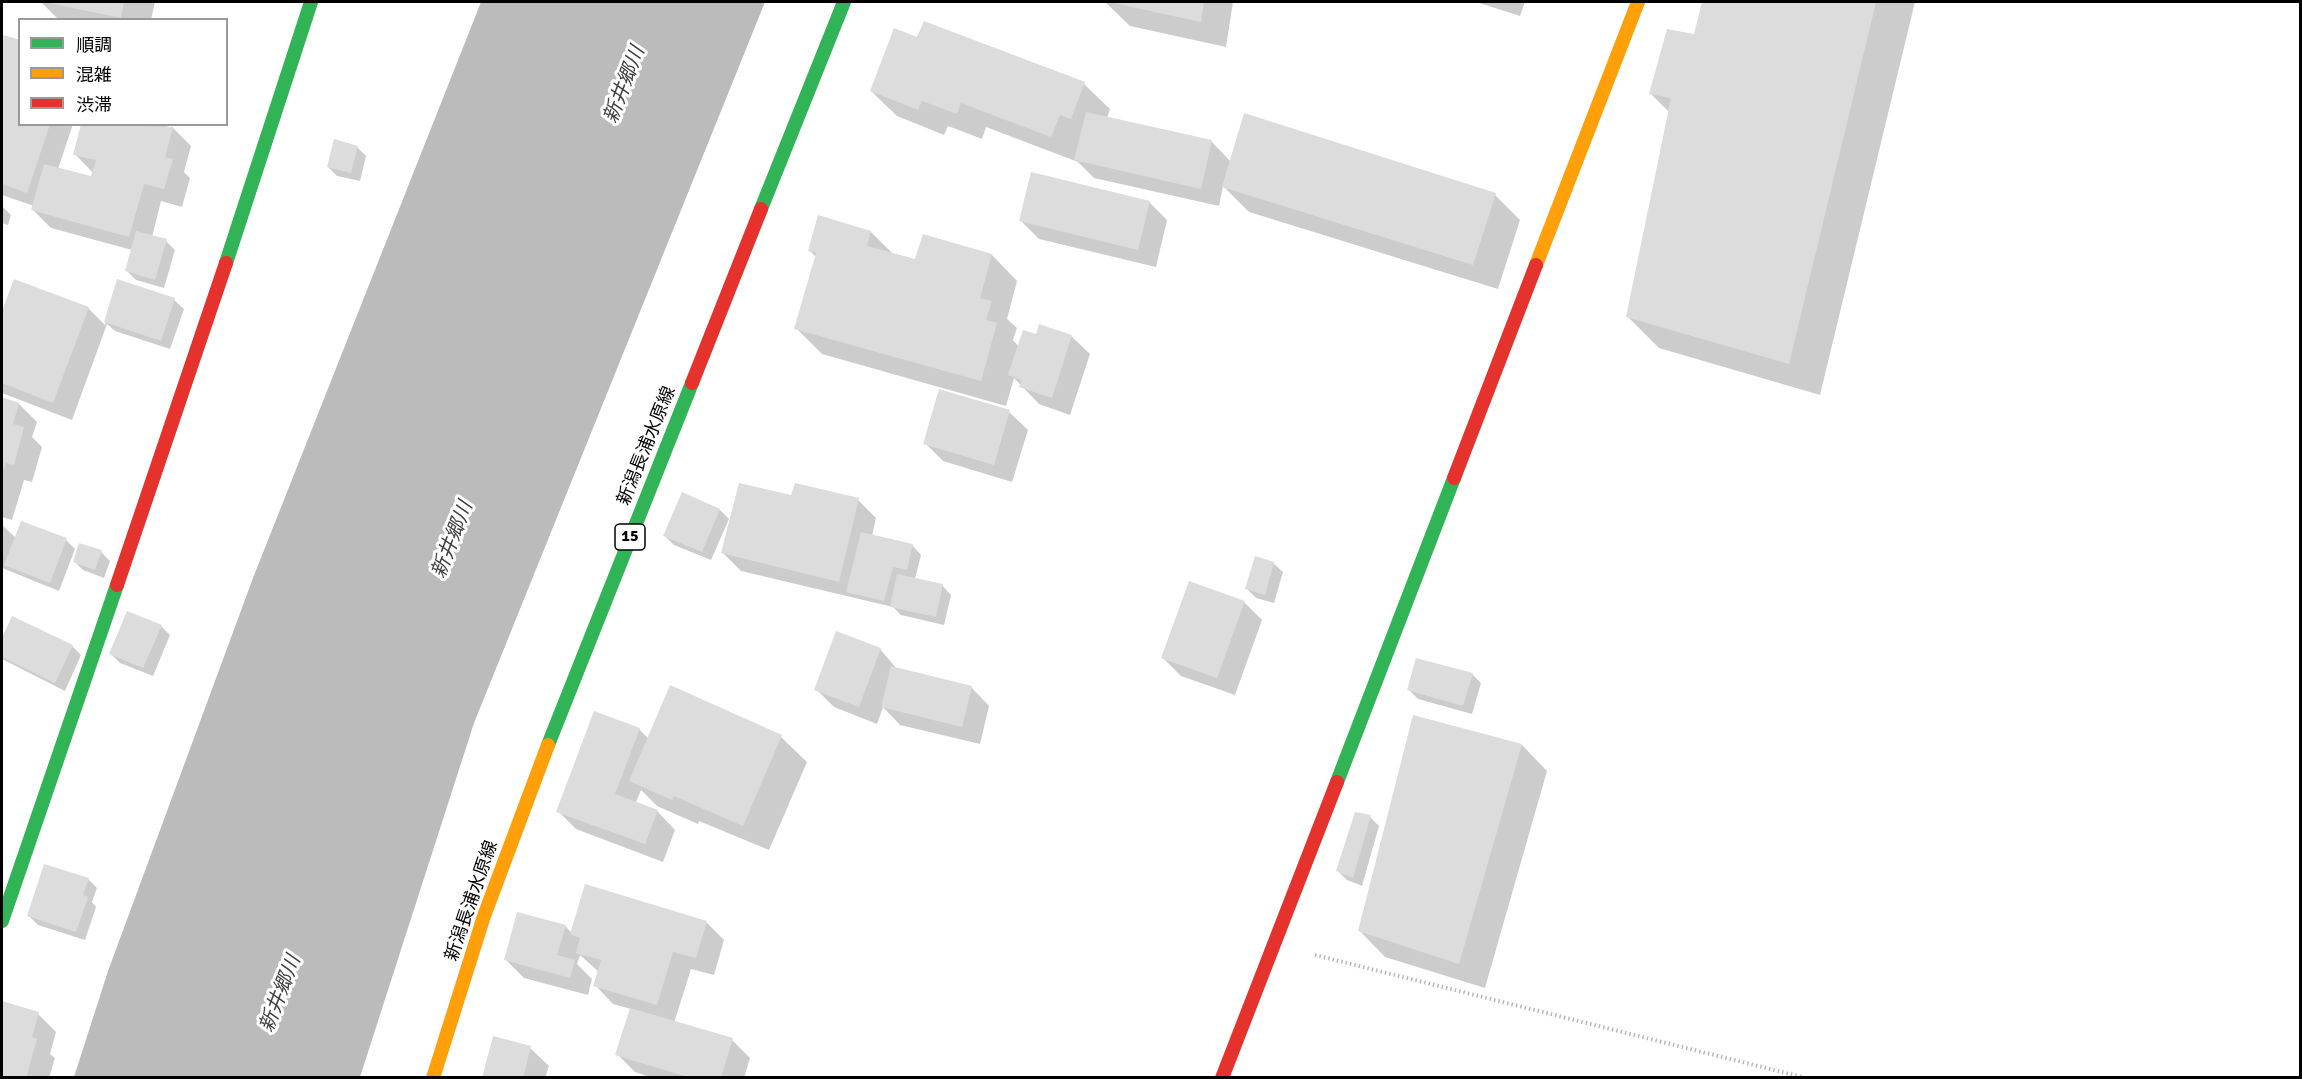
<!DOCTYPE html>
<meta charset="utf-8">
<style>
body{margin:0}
#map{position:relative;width:2302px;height:1079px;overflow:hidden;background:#fff;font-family:Signika,"Noto Sans JP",sans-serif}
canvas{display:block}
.frame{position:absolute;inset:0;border:3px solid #000;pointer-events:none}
.legend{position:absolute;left:18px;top:18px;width:210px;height:108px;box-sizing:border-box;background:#fff;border:2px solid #999;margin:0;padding:8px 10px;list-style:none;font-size:18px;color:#000}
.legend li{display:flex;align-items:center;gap:12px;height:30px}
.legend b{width:30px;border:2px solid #999}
</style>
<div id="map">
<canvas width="2302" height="1079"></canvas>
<div class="frame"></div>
<ul class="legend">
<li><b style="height:8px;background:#30b455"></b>順調</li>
<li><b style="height:8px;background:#ff9f0a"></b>混雑</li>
<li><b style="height:8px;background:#e5322d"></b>渋滞</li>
</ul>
</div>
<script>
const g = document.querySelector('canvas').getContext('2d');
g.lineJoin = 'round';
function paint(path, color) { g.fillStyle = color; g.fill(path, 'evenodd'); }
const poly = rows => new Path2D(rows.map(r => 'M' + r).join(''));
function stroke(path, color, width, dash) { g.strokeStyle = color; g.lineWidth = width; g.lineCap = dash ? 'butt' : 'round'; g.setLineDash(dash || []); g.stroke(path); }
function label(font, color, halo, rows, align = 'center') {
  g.font = font + ' Signika,"Noto Sans JP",sans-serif'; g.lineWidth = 6; g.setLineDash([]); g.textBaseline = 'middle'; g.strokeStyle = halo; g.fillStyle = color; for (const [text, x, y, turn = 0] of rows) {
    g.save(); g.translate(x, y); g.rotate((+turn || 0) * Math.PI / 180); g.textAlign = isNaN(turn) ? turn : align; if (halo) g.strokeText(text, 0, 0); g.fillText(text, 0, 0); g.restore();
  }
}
paint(poly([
 [481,2,765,2,474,723,360,1077,74,1077,108,971,253,578]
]), '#bbb');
paint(poly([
 [41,2,155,2,151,20,59,20],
 [1105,2,1233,2,1226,47,1130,26],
 [1476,2,1525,2,1520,16],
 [1704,2,1915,2,1820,395,1659,348,1627,316,1669,112,1650,93,1695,36],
 [5,37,20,124,73,124,58,169,92,178,93,173,75,154,83,124,159,124,173,128,191,146,184,172,190,178,182,207,161,201,152,237,166,241,175,250,164,288,136,280,127,271,132,250,51,228,33,210,34,206,2,195,2,47],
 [918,38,1084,84,1110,109,1107,118,1212,142,1231,162,1495,195,1520,220,1498,289,1249,212,1223,186,1219,206,1094,178,1078,162,986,127,982,139,948,126,944,135,897,116,871,91],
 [357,147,366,156,360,181,337,176,328,167],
 [1149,202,1167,220,1156,267,1039,239,1021,221],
 [2,206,11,215,8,225,2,223],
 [871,232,894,255,917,261,992,255,1017,281,1007,319,1017,328,1013,340,1019,347,1037,335,1071,336,1090,354,1070,415,1039,404,1014,378,1006,406,822,354,796,328,816,257,809,250],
 [14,281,88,308,105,325,118,281,174,300,184,309,170,349,115,331,107,324,72,420,2,393,2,315],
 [2,399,19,404,37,422,32,437,42,447,32,482,24,480,12,520,2,517],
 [1009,412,1028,430,1012,482,943,461,925,443],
 [792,497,858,500,876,518,872,536,912,545,921,555,915,579,942,585,951,595,944,625,901,615,893,607,741,571,723,553],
 [720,510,729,519,711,560,674,545,665,536],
 [22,523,66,540,75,549,59,591,2,568,2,525,16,538],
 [101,552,110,561,104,578,83,570,74,561],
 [1273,563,1283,572,1274,603,1256,598,1247,589],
 [1244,602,1262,620,1235,695,1181,676,1163,658],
 [12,618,72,646,81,655,65,691,2,659,2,642],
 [161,626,170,635,153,676,120,663,111,654],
 [880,649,897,669,971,687,989,706,980,744,900,725,883,707,877,724,834,707,816,689],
 [1472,674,1481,683,1472,714,1418,699,1409,690],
 [639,729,649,739,781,737,807,762,769,850,699,821,698,824,657,806,641,790,636,802,657,811,675,830,663,862,576,829,558,811],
 [1522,745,1547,771,1485,988,1385,957,1360,931],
 [1370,817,1379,826,1362,886,1347,880,1338,871],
 [88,879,97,888,92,902,96,907,85,940,38,925,29,916],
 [706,922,724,940,714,975,691,969,674,1023,732,1040,750,1058,744,1078,652,1078,635,1072,617,1054,631,1009,613,1004,595,985,599,972,580,955,577,964,592,979,588,995,524,978,506,960,565,926,572,933],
 [2,1003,38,1014,56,1032,50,1054,55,1058,49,1078,2,1078],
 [530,1048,549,1066,545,1078,484,1078]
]), '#0003');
paint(poly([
 [1109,2,1204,2,1201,22],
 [1702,2,1876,2,1789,364,1626,317,1671,98,1649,94,1667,29,1694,34],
 [49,3,49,2,124,2,121,18],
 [924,21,1085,82,1071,119,1060,115,1051,137,961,103,957,114,922,101,918,110,870,91,894,28,917,37],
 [4,35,20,40,20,124,50,124,27,193,2,184,2,43],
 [1086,112,1212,140,1201,189,1074,160],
 [1244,113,1496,193,1473,265,1222,187],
 [81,124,173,127,165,157,173,159,164,189,144,184,129,237,31,210,44,164,91,176,96,160,73,155],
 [334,139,358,146,351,173,327,167],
 [1031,172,1150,201,1138,250,1019,221],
 [818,215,871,231,867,246,915,259,923,234,992,254,980,298,992,301,986,320,997,323,981,381,794,329,816,253,808,251],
 [136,231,167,239,155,280,125,271],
 [14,279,89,307,53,403,2,383,2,311],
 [117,279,175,298,161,341,104,322],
 [1039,324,1072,335,1052,398,1019,387,1022,380,1008,375,1023,330,1036,334],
 [939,389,1010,410,994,465,923,444],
 [2,397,19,403,13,424,24,427,14,465,6,463,2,476],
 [739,483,791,495,795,483,859,498,839,582,721,553],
 [682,492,720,509,702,552,663,536],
 [21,521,67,538,50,583,4,565],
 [861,532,913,544,907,570,893,567,884,601,846,592],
 [79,543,102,550,95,570,73,562],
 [1255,556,1274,562,1265,595,1245,589],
 [897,574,943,584,936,617,890,607],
 [1189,581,1245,601,1217,678,1161,658],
 [127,611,162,625,143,668,109,654],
 [12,616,73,645,55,683,2,657,2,638],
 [836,631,881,648,859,707,814,690],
 [1416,658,1473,673,1463,706,1407,690],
 [891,666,972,686,962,727,881,707],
 [670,685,782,735,743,826,674,796,672,800,629,781],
 [594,711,640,728,615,794,658,810,645,844,556,812],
 [1413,715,1522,744,1459,964,1358,931],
 [1355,812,1371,815,1353,878,1336,871],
 [44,864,89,878,83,895,88,897,76,932,27,916],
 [585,884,707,921,696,958,673,952,657,1005,593,986,601,960,576,953,580,938,570,934],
 [517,912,566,925,557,955,575,960,570,978,504,960],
 [2,1001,39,1012,32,1037,37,1039,26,1078,2,1078],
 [630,1008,733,1038,721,1078,691,1078,615,1055],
 [493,1036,531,1046,523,1078,482,1078]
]), '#dcdcdc');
stroke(poly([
 [1315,955,1806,1078]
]), '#b8b8b8', 4, [1.5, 3]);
stroke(poly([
 [761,209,844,2],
 [226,263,311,2],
 [548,745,692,383],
 [1337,782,1454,478],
 [2,921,117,585]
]), '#30b455', 14);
stroke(poly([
 [1536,265,1638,2],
 [433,1078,484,916,548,745]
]), '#ff9f0a', 14);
stroke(poly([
 [692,383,761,209],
 [1454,478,1536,265],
 [117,585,226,263],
 [1222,1078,1337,782]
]), '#e5322d', 14);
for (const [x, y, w] of [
 [630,537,30]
]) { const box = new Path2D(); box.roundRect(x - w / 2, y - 13, w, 26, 4.5); g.fillStyle = '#fff'; g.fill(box); stroke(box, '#000', 1.5); }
label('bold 16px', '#000', null, [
 ["15",630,537]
]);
label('18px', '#000', '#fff', [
 ["新潟長浦水原線",647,446,-68],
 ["新潟長浦水原線",472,901,-71]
]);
label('italic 20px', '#3f3f3f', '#fff', [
 ["新井郷川",625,85,-69],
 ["新井郷川",453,540,-69],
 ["新井郷川",281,994,-69]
]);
</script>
